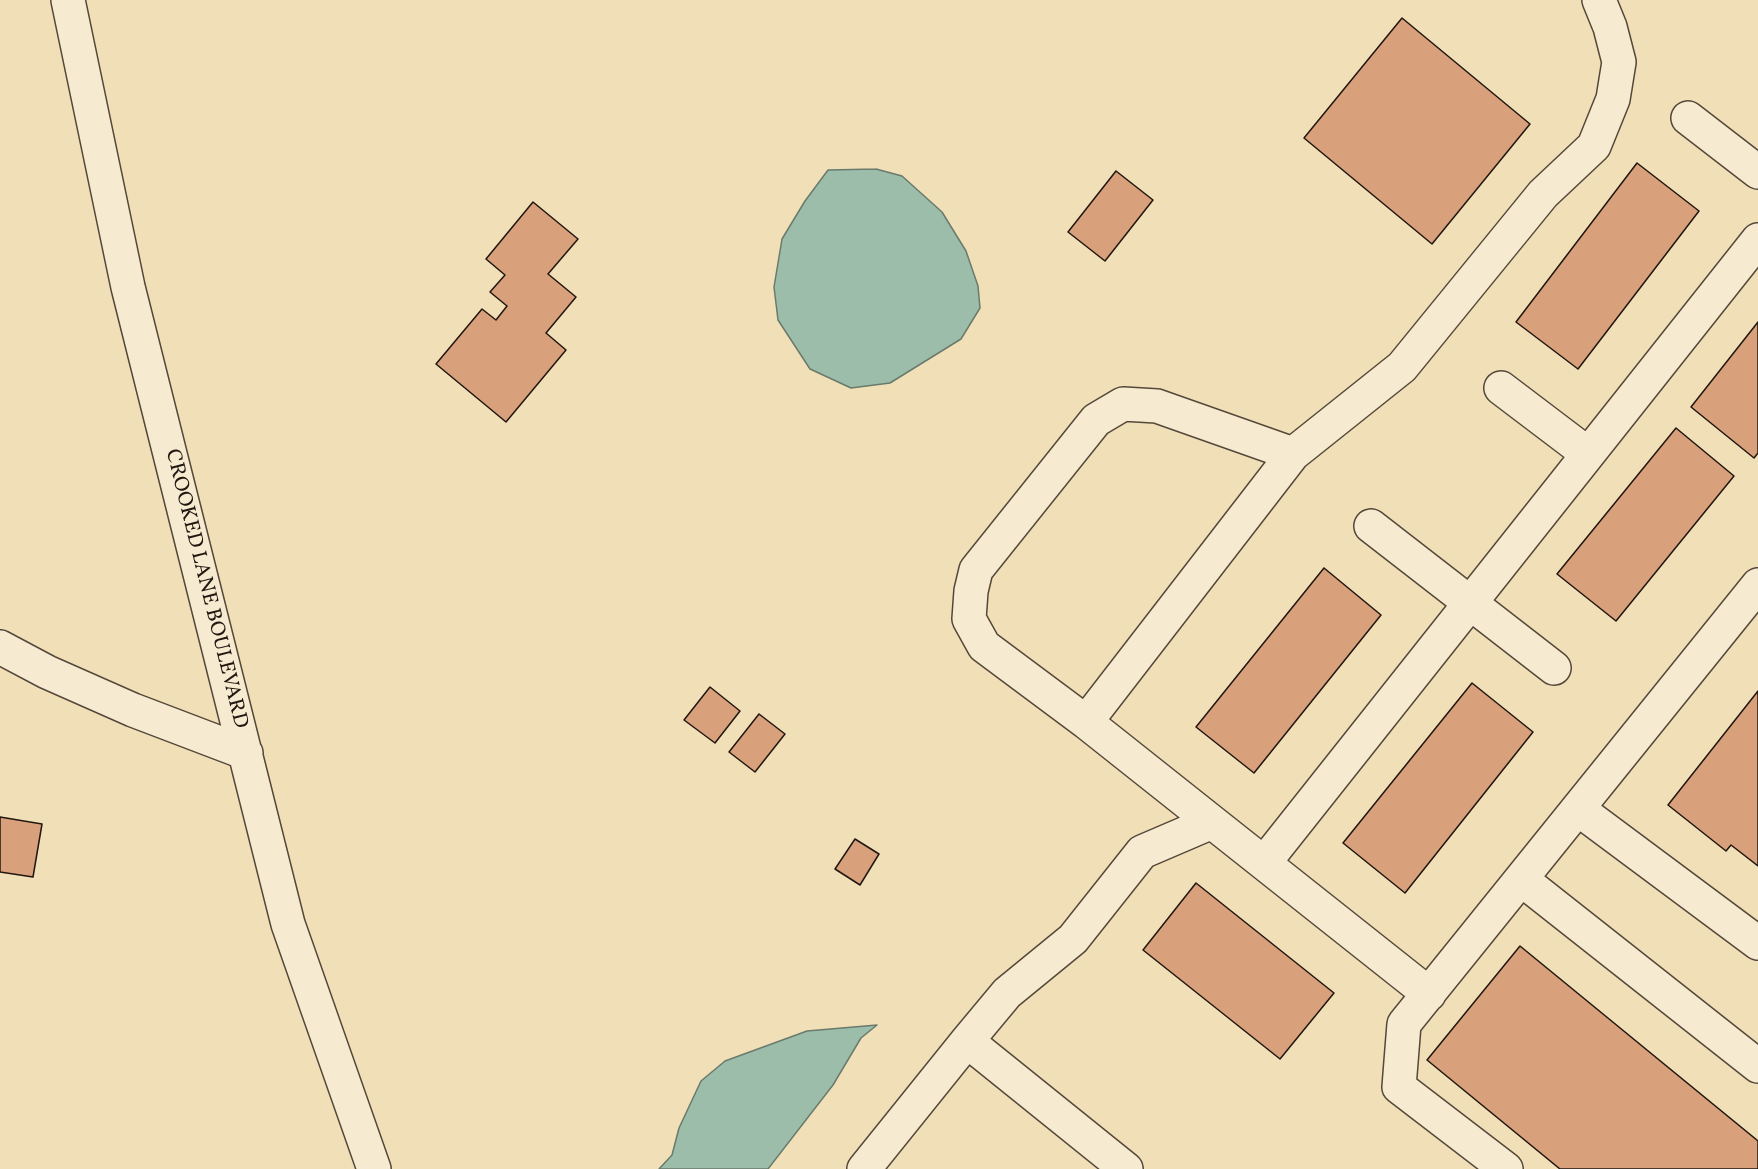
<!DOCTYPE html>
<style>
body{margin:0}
canvas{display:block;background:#f1e0b7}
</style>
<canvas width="1758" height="1169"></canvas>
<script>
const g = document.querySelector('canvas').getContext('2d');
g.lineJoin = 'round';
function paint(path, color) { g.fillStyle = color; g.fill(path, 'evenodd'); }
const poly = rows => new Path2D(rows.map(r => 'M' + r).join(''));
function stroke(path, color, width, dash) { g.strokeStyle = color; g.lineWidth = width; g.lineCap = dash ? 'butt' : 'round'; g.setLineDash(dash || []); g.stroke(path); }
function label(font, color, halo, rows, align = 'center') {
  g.font = font + ' Vollkorn,serif'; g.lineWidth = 6; g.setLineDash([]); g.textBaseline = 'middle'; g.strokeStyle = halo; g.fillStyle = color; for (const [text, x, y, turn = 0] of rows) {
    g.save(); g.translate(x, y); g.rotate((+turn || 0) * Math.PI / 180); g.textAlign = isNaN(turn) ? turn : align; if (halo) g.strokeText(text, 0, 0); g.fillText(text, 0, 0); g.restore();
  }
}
const water = poly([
 [876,169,902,176,942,212,966,251,978,286,980,308,961,339,890,383,851,388,810,369,778,320,774,287,782,239,805,201,828,170,876,169],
 [877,1025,861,1038,833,1085,768,1169,659,1169,672,1155,679,1128,701,1081,725,1061,807,1031,877,1025]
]);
paint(water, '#9bbdaa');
stroke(water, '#6a7a6c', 1.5);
const building = poly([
 [1402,18,1530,124,1432,244,1304,138,1402,18],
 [1637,163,1699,211,1578,369,1516,322,1637,163],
 [1116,171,1153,200,1105,261,1068,232,1116,171],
 [533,202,578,239,548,274,576,297,546,333,566,350,506,422,436,364,482,309,496,320,507,306,490,292,505,275,486,259,533,202],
 [1758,322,1758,453,1754,458,1691,407,1758,322],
 [1676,428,1734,476,1616,621,1557,574,1676,428],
 [1324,568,1381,615,1254,773,1196,727,1324,568],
 [1472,683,1533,732,1405,893,1343,843,1472,683],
 [710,687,740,711,715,743,684,720,710,687],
 [1758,691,1758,866,1731,845,1726,851,1668,805,1758,691],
 [759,714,785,734,755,772,729,752,759,714],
 [0,817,42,824,33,877,0,872,0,817],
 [855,839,879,854,860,885,835,869,855,839],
 [1196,883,1334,993,1280,1059,1143,950,1196,883],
 [1520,946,1758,1141,1758,1169,1560,1169,1427,1060,1520,946]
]);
paint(building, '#d8a07b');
stroke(building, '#211610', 1.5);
const minor = poly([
 [68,0,128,287,288,924,374,1169],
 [1688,118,1758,172],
 [1501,388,1588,454],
 [1293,454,1157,406,1123,404,1096,420,976,570,971,591,969,619,984,646,1086,722,1293,454,1402,367,1543,194,1594,146,1613,99,1619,62,1610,27,1599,0],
 [1371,526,1554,668],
 [0,647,47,672,133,710,246,753],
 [1086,722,1212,822],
 [1578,809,1758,943],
 [1264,863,1758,240],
 [1521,879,1758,1066],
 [864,1169,967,1041],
 [1126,1169,967,1041,1007,993,1073,939,1142,852,1212,822,1429,994],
 [1506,1169,1399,1087,1404,1024,1758,585]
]);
stroke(minor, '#55483a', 36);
stroke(minor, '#f6ebd0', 33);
label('21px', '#211610', '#f6ebd0', [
 ["CROOKED LANE BOULEVARD",205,589,76]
]);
</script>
